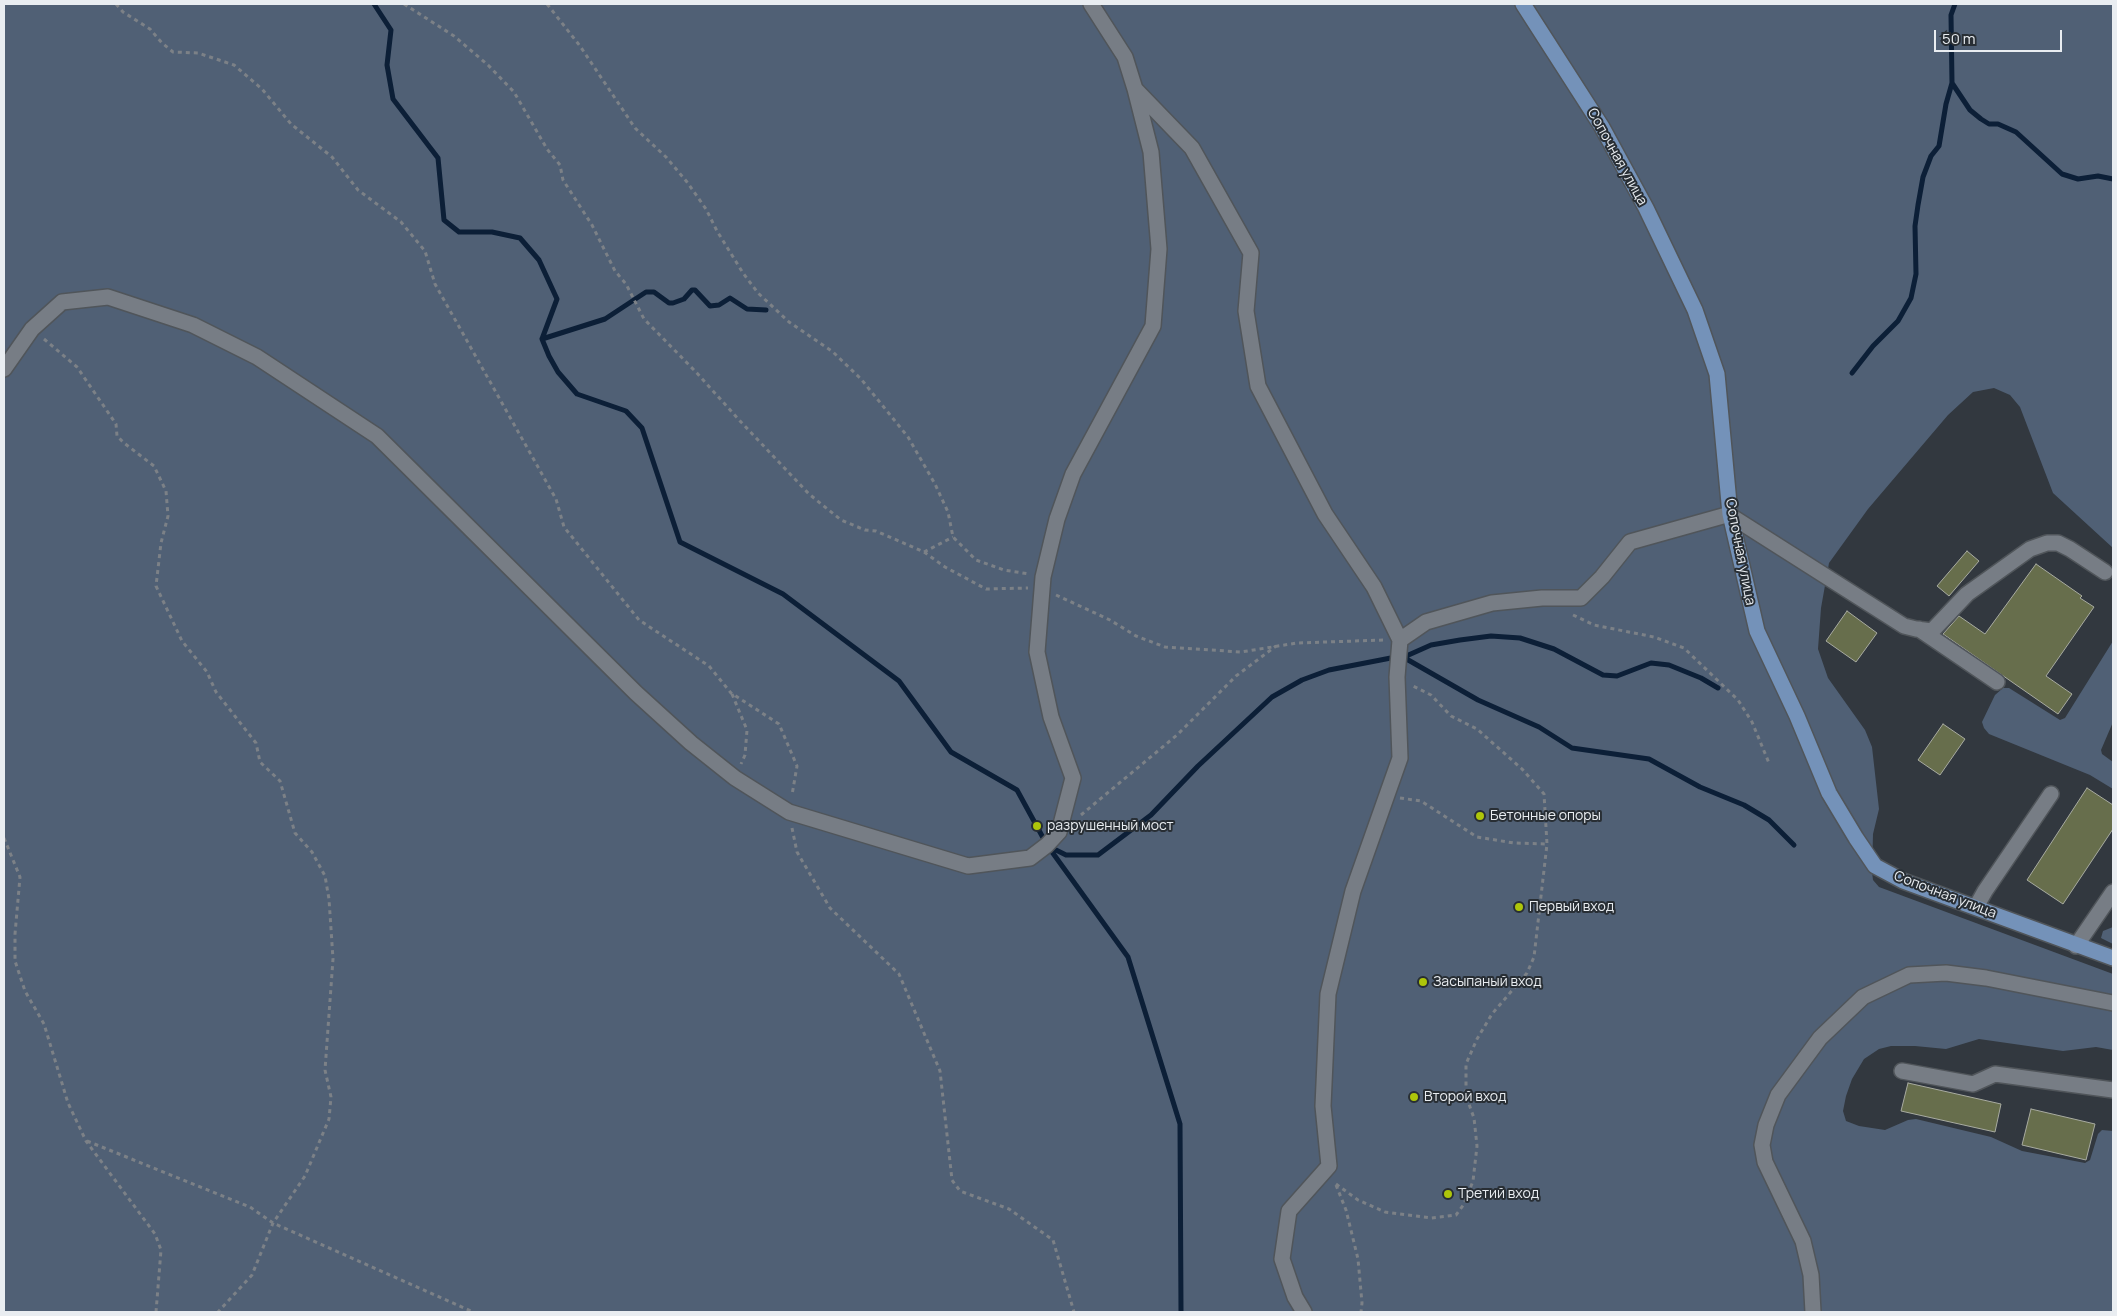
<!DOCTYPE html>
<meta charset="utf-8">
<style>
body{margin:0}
#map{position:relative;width:2117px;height:1316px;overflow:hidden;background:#32383f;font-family:Manrope,sans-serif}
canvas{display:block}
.frame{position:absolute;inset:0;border:5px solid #e9edf1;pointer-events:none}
.scale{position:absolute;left:1934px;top:30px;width:128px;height:22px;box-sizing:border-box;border:2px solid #e9edf1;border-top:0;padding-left:6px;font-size:15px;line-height:18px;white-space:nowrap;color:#e9edf1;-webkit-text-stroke:4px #282e34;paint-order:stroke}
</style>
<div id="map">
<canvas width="2117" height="1316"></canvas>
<div class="frame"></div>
<div class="scale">50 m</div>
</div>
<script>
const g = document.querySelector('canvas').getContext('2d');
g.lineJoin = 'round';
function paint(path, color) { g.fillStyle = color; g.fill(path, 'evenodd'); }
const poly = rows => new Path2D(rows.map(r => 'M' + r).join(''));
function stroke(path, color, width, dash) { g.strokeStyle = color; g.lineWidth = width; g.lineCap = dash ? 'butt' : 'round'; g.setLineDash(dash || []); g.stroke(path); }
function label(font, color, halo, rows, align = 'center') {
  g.font = font + ' Manrope,sans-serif'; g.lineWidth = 4; g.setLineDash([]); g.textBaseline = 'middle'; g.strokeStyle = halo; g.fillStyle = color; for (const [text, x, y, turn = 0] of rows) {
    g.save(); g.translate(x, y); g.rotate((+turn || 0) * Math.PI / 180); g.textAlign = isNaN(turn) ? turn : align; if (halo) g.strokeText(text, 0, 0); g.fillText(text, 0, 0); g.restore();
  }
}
paint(poly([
 [4,4,2113,4,2113,548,2053,493,2020,407,2010,395,1994,388,1973,392,1948,415,1868,509,1829,563,1821,608,1818,649,1828,678,1865,730,1872,747,1879,809,1873,834,1872,872,1873,880,1879,887,2113,974,2113,1050,2096,1047,2063,1051,1979,1039,1946,1049,1915,1046,1891,1046,1879,1049,1864,1059,1852,1079,1846,1096,1843,1111,1846,1121,1859,1126,1885,1130,1908,1120,1916,1119,1991,1137,2022,1151,2085,1163,2090,1160,2098,1134,2102,1130,2113,1131,2113,1312,4,1312],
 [2113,641,2113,722,2101,750,2102,754,2113,762,2113,789,2090,775,1989,734,1984,728,1982,722,1995,695,2003,688,2009,688,2060,720,2065,718],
 [2113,927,2113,944,2101,938,2103,931]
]), '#506075');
stroke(poly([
 [374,4,391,30,387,65,393,99,438,158,444,220,459,232,492,232,520,238,539,260,557,299,542,339,549,356,558,372,577,394,626,411,642,428,680,542,783,594,899,681,951,752,1017,790,1047,845,1128,957,1180,1124,1181,1312],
 [1952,83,1970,110,1981,119,1989,124,1998,124,2016,132,2062,174,2078,179,2098,176,2113,179],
 [542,339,605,319,646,292,654,292,669,303,673,303,684,299,692,290,695,290,710,306,719,305,730,298,747,309,766,310],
 [1852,373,1873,346,1898,321,1911,298,1916,274,1915,226,1918,205,1923,177,1931,156,1939,146,1946,104,1952,83,1951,15,1955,4],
 [1403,657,1478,700,1539,727,1572,748,1649,759,1700,787,1744,805,1769,820,1794,845],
 [1404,657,1431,645,1460,640,1491,636,1520,638,1554,649,1603,675,1617,676,1651,663,1669,665,1701,678,1718,688],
 [1048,846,1066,855,1098,855,1151,815,1198,766,1272,697,1302,680,1329,670,1396,657]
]), '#0c1f37', 5);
const building = poly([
 [1967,551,1979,561,1949,596,1937,586,1967,551],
 [2036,564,2082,596,2080,598,2094,607,2046,676,2072,694,2058,714,1943,634,1959,616,1985,634,2036,564],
 [1847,611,1877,633,1856,662,1826,641,1847,611],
 [1943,724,1965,739,1940,775,1918,760,1943,724],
 [2087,788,2113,805,2113,829,2063,904,2027,880,2087,788],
 [1908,1083,2001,1104,1995,1132,1901,1111,1908,1083],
 [2031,1109,2095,1124,2086,1160,2022,1145,2031,1109]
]);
paint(building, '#676e4c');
stroke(building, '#a8aba1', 1);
const minor = poly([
 [1136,90,1192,148,1251,253,1246,311,1258,386,1325,514,1374,587,1400,640,1397,677,1400,758,1353,891,1328,994,1323,1106,1329,1166,1289,1211,1282,1259,1295,1297,1304,1312],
 [4,369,32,329,62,302,108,297,193,325,257,357,377,436,636,693,691,743,735,778,789,812,968,866,1030,858,1047,845,1059,832,1073,778,1051,717,1037,652,1043,577,1057,519,1073,474,1153,326,1159,249,1151,152,1135,89,1125,57,1091,4],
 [1731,516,1904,626,1916,629,1932,631,1967,594,2030,549,2047,543,2058,543,2070,549,2105,572],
 [1919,629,1997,682],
 [1400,640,1426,622,1492,603,1542,598,1581,598,1602,577,1630,542,1730,514],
 [1976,907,1985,891,2051,794],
 [2076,946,2113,892],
 [1902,1071,1973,1084,1995,1074,2113,1090],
 [1813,1312,1811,1275,1803,1241,1765,1162,1762,1145,1766,1125,1778,1095,1820,1038,1863,997,1909,975,1946,973,1986,978,2113,1003]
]);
const major = poly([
 [1523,4,1602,127,1646,208,1695,310,1717,374,1730,514,1757,631,1797,716,1829,793,1856,838,1875,866,1903,881,2113,958]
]);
stroke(minor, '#50555a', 18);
stroke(major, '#50555a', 18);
stroke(poly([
 [116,4,123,12,150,29,162,43,173,52,198,53,234,65,262,89,291,124,332,157,358,190,401,222,425,251,435,284,556,499,564,527,639,620,709,666,731,693,779,724,797,766,792,795],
 [404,4,454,36,488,65,514,92,547,149,560,165,563,180,592,225,615,271,626,284,644,319,695,371,741,422,809,494,841,520,865,530,876,531,924,552,945,567,986,589,1028,588],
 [547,4,580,46,635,128,666,157,687,182,706,209,717,231,743,273,758,293,789,322,833,352,861,379,908,437,935,484,948,512,953,537,976,560,1004,570,1029,574],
 [44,339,77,367,116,424,117,436,124,443,154,466,166,491,168,516,161,543,156,586,182,641,207,672,216,692,256,743,260,762,280,781,295,833,312,852,325,876,329,899,333,959,325,1070,331,1097,329,1119,305,1176,273,1223,252,1275,218,1312],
 [924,552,953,537],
 [1056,595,1110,620,1136,636,1165,647,1241,652,1297,643,1384,640],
 [1573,615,1594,625,1654,637,1684,648,1738,700,1752,722,1769,763],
 [732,694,747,730,745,755,741,764],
 [1400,798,1421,801,1477,837,1514,843,1547,844],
 [1081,815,1177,735,1236,676,1276,646],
 [792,828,797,852,830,908,899,974,940,1071,952,1180,960,1191,1009,1209,1053,1240,1074,1312],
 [4,838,20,877,15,934,15,961,25,991,44,1024,68,1103,86,1141,155,1234,161,1250,156,1312],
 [87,1141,250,1207,273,1223,473,1312],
 [1336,1184,1358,1200,1385,1212,1431,1218,1456,1215,1464,1204,1473,1181,1477,1146,1474,1118,1466,1096,1466,1064,1477,1039,1492,1014,1527,973,1534,957,1547,844,1544,794,1522,769,1477,729,1451,716,1431,695,1411,685],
 [1336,1185,1346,1210,1358,1259,1362,1303,1361,1312]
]), '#7c8187', 3, [4, 4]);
stroke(minor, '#777d85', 15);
stroke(major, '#7492b9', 15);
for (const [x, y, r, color] of [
 [1480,816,5,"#aec60a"],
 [1037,826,5,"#aec60a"],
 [1519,907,5,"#aec60a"],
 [1423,982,5,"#aec60a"],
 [1414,1097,5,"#aec60a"],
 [1448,1194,5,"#aec60a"]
]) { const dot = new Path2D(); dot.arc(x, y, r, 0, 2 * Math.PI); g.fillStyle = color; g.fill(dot); stroke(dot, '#282e34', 2); }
label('14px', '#e9edf1', '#282e34', [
 ["Сопочная улица",1617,157,61],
 ["Сопочная улица",1740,552,79],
 ["Сопочная улица",1945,895,21]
]);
label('14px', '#e9edf1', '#282e34', [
 ["Бетонные опоры",1490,816],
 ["разрушенный мост",1047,826],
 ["Первый вход",1529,907],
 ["Засыпаный вход",1433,982],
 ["Второй вход",1424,1097],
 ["Третий вход",1458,1194]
], 'left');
</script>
